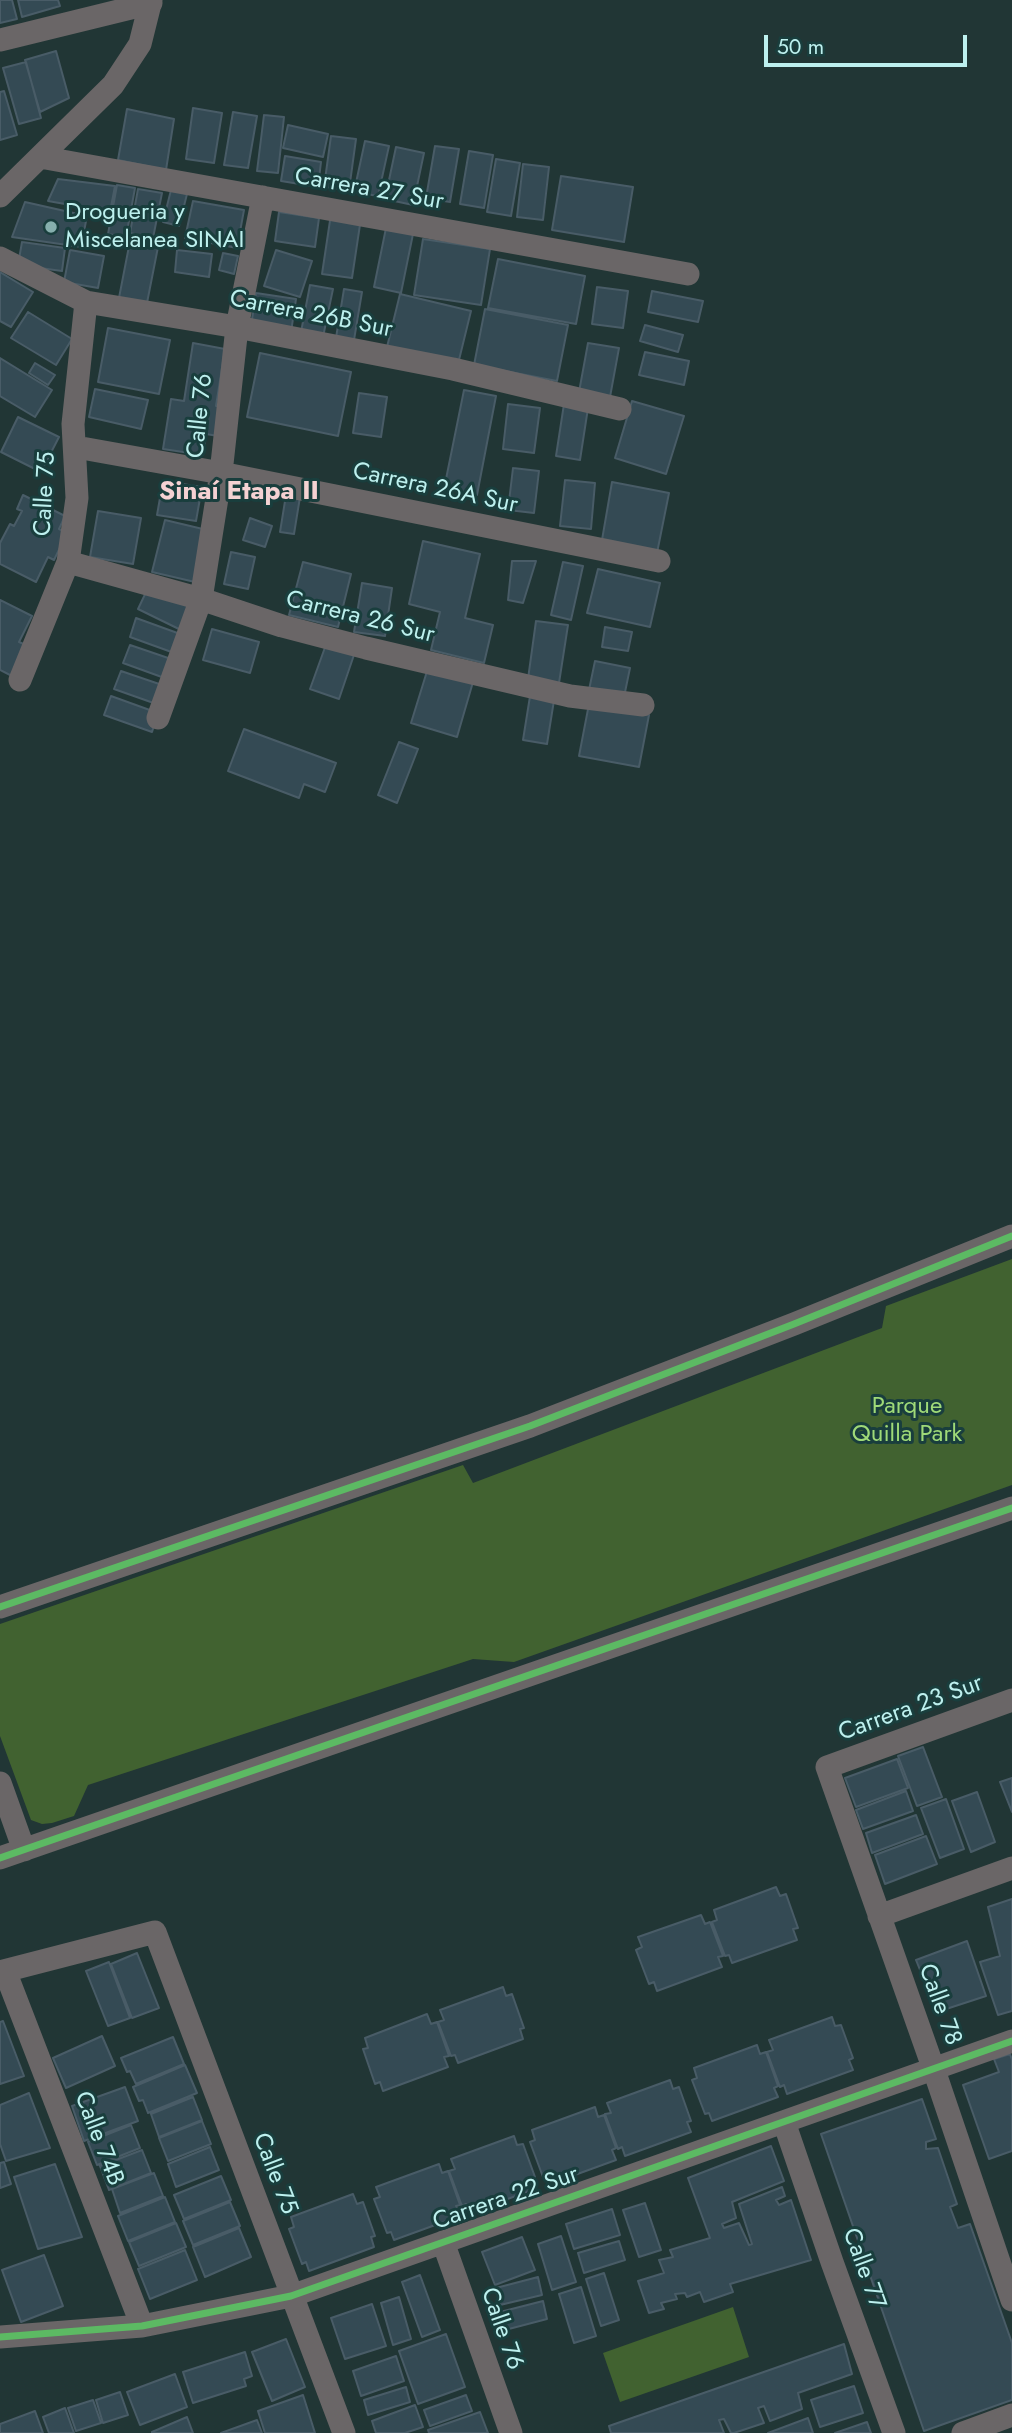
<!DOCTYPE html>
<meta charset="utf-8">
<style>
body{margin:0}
#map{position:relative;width:1012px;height:2433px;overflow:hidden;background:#213635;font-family:Jost,sans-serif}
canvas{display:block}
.scale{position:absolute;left:764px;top:35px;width:203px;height:32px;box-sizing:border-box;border:4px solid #bdf0ee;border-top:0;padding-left:9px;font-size:21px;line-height:24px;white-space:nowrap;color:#bdf0ee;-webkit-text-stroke:5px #193e3d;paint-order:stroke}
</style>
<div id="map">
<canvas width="1012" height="2433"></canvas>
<div class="scale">50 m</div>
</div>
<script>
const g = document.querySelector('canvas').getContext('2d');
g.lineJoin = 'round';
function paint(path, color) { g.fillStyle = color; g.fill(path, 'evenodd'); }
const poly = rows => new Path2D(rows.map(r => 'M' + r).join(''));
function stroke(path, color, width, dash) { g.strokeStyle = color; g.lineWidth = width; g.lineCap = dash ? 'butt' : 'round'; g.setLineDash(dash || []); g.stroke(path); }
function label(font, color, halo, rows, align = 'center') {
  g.font = font + ' Jost,sans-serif'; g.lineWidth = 6; g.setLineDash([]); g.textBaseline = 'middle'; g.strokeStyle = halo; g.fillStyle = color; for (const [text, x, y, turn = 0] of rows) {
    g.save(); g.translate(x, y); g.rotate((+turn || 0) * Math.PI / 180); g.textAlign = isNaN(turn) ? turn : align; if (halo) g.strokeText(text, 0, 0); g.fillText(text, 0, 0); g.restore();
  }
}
paint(poly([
 [1012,1259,1012,1485,514,1662,473,1659,88,1785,74,1816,52,1823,42,1824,31,1820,0,1736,0,1624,463,1465,473,1483,882,1328,886,1306],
 [733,2307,749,2357,620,2402,603,2353]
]), '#416230');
const building = poly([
 [0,0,12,0,17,19,0,23,0,0],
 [18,0,58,0,60,6,22,17,18,0],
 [56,51,69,98,40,112,25,60,56,51],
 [26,62,41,118,19,124,3,68,26,62],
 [4,91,17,135,0,140,0,92,4,91],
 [193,108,222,113,214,163,186,159,193,108],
 [127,109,174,119,166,170,118,160,127,109],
 [233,112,257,116,248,168,224,165,233,112],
 [264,115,284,117,278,173,257,171,264,115],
 [288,125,328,134,323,157,283,148,288,125],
 [331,136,356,139,349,190,324,187,331,136],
 [365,141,389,146,378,196,354,192,365,141],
 [435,146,459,149,450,202,426,198,435,146],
 [396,147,424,153,413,205,385,199,396,147],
 [469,151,493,155,484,208,460,204,469,151],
 [285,156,321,162,318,187,281,181,285,156],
 [496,159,520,163,511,216,487,212,496,159],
 [523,164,549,167,543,220,517,217,523,164],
 [561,176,633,187,624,242,552,230,561,176],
 [58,179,115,186,110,212,48,201,58,179],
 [117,185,135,188,126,237,108,234,117,185],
 [138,189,162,193,153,238,130,233,138,189],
 [171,190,187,194,179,226,163,222,171,190],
 [193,201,244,210,237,248,185,238,193,201],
 [25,202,87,216,81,247,12,237,25,202],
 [279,212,319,218,315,247,275,241,279,212],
 [331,214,361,218,352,278,322,274,331,214],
 [386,228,413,234,401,293,374,287,386,228],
 [423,239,490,249,481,305,414,295,423,239],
 [130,241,158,247,146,308,118,303,130,241],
 [22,242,65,248,62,271,18,265,22,242],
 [70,250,104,256,98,288,64,282,70,250],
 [177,250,212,254,209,277,175,272,177,250],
 [276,250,312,261,300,297,264,286,276,250],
 [223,253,238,256,234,274,219,270,223,253],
 [498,259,585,276,576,324,488,308,498,259],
 [0,272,33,292,11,327,0,321,0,272],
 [310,285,333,289,323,337,301,332,310,285],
 [597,287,628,291,623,328,592,324,597,287],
 [344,289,362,292,353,346,335,344,344,289],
 [652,291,703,301,698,322,648,312,652,291],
 [256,293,296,299,291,332,251,326,256,293],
 [400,294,471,311,458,364,387,347,400,294],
 [485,309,568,325,557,381,474,365,485,309],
 [28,312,72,339,56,365,11,338,28,312],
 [645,325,683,335,678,352,640,341,645,325],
 [108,328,170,340,159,394,98,382,108,328],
 [193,343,225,349,216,406,223,407,218,436,206,434,203,455,163,449,171,399,184,401,193,343],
 [588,343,619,348,610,397,579,392,588,343],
 [645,352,689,361,684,385,639,375,645,352],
 [260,353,351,372,338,436,247,417,260,353],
 [0,358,52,390,35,417,0,396,0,358],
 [35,363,55,375,48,385,29,373,35,363],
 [95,389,148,400,141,429,89,417,95,389],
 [464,390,496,396,477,495,444,489,464,390],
 [359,393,387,397,381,437,353,433,359,393],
 [632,401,684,416,666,474,615,458,632,401],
 [508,404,540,408,534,453,503,449,508,404],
 [564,404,588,408,580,460,556,456,564,404],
 [18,417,59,437,41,472,1,452,18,417],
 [513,468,539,471,534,513,508,510,513,468],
 [565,480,595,483,591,529,560,526,565,480],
 [163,481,202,487,196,521,157,515,163,481],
 [612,482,669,493,657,553,602,540,612,482],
 [23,495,65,516,59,529,67,533,54,560,48,557,36,582,0,564,0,543,10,524,14,526,22,511,17,509,23,495],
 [286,495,300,497,294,534,280,532,286,495],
 [98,511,141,518,133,564,90,557,98,511],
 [250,518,272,526,265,547,243,540,250,518],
 [165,520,207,530,195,582,152,572,165,520],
 [423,541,480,554,465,618,493,625,484,663,431,650,440,612,409,604,423,541],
 [231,552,255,557,248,589,224,584,231,552],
 [512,561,536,561,523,603,508,600,512,561],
 [303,562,351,574,338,627,289,615,303,562],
 [563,562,583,566,571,620,551,615,563,562],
 [598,569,660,583,650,627,587,613,598,569],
 [362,583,392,588,385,636,354,632,362,583],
 [149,586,194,607,183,631,138,609,149,586],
 [0,600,32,616,19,642,26,645,12,676,0,670,0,600],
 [136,618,183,635,177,654,130,637,136,618],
 [536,621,568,625,559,683,528,679,536,621],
 [605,627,632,632,628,651,602,647,605,627],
 [212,629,259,642,250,673,203,660,212,629],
 [328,639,356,649,339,699,310,689,328,639],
 [130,645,177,661,170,680,123,663,130,645],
 [595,661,630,668,624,697,589,690,595,661],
 [428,668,473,682,457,737,411,723,428,668],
 [121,671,168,687,162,706,114,689,121,671],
 [531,690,555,694,547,744,523,740,531,690],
 [111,696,158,713,152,732,104,715,111,696],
 [589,704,649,715,639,767,579,756,589,704],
 [244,729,336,763,325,792,304,784,299,798,228,771,244,729],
 [399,742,418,749,397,803,378,795,399,742],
 [923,1747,942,1797,917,1806,898,1756,923,1747],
 [897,1759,908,1788,856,1807,845,1778,897,1759],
 [1012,1778,1012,1812,1000,1782,1012,1778],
 [906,1791,913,1811,863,1829,856,1810,906,1791],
 [977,1792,995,1842,971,1852,952,1801,977,1792],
 [946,1799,964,1849,940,1858,921,1808,946,1799],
 [916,1815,923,1834,872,1853,866,1833,916,1815],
 [926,1836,937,1864,885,1884,875,1855,926,1836],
 [776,1887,780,1896,786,1894,798,1928,793,1929,797,1940,732,1963,729,1955,725,1956,712,1922,717,1920,714,1910,776,1887],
 [1012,1899,1012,2011,998,2015,980,1962,1000,1956,988,1907,1012,1899],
 [701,1915,705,1924,710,1922,723,1956,718,1957,722,1967,657,1991,654,1982,649,1984,636,1950,642,1947,638,1937,701,1915],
 [967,1941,986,1996,937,2012,916,1960,967,1941],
 [137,1953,159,2008,132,2018,111,1964,137,1953],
 [109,1962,130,2018,108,2026,86,1971,109,1962],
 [503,1987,506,1996,512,1994,524,2028,520,2029,523,2039,458,2063,455,2055,451,2056,438,2022,444,2020,440,2010,503,1987],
 [427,2014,431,2024,437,2022,449,2056,444,2057,448,2067,383,2091,380,2082,375,2084,363,2049,368,2048,365,2038,427,2014],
 [832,2017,835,2026,841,2025,853,2058,849,2060,853,2070,787,2094,784,2085,780,2087,767,2052,773,2050,769,2040,832,2017],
 [3,2021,24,2076,0,2084,0,2022,3,2021],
 [102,2036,115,2066,66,2088,53,2058,102,2036],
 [173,2037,184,2064,136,2084,130,2071,127,2072,121,2058,173,2037],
 [757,2045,760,2054,766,2052,778,2086,774,2088,778,2097,712,2121,709,2113,705,2114,692,2080,697,2078,694,2068,757,2045],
 [1010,2054,1012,2060,1012,2151,989,2159,963,2085,999,2072,994,2059,1010,2054],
 [185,2065,197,2093,148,2113,143,2100,139,2101,133,2087,185,2065],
 [670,2080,673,2089,679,2087,691,2121,687,2122,691,2132,625,2156,622,2147,618,2149,605,2114,611,2113,607,2103,670,2080],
 [125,2087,138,2121,84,2141,72,2106,125,2087],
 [29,2093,50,2148,6,2161,0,2144,0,2105,29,2093],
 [193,2097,202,2120,159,2137,151,2114,193,2097],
 [922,2099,936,2139,926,2142,926,2149,938,2148,957,2204,950,2207,958,2228,970,2224,1012,2343,1012,2400,924,2431,821,2134,922,2099],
 [595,2107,598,2117,604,2115,616,2148,612,2150,616,2160,550,2184,547,2175,543,2177,530,2142,535,2140,532,2130,595,2107],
 [202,2121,211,2144,168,2161,159,2138,202,2121],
 [131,2125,140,2148,97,2165,88,2142,131,2125],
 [514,2136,517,2145,523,2144,535,2177,531,2179,535,2189,469,2213,466,2204,462,2206,449,2171,455,2169,451,2159,514,2136],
 [771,2146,784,2181,732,2202,736,2218,722,2224,724,2228,739,2223,749,2245,752,2244,739,2204,782,2187,785,2196,776,2200,779,2205,791,2200,811,2260,730,2284,733,2292,704,2302,700,2292,687,2297,685,2293,675,2294,677,2299,661,2303,664,2309,649,2313,638,2281,664,2273,659,2260,673,2257,670,2250,710,2238,688,2178,771,2146],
 [210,2147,219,2170,176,2187,168,2164,210,2147],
 [142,2150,151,2173,109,2190,100,2166,142,2150],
 [4,2162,11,2184,0,2188,0,2163,4,2162],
 [55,2164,82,2237,38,2249,14,2177,55,2164],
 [439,2164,442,2173,448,2171,460,2205,456,2206,460,2216,394,2240,391,2232,387,2233,374,2199,380,2197,376,2187,439,2164],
 [154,2173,163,2196,120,2213,112,2189,154,2173],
 [221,2176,231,2200,184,2219,174,2195,221,2176],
 [353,2194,357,2204,363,2202,375,2236,371,2237,374,2247,309,2271,306,2262,302,2264,289,2229,294,2227,291,2217,353,2194],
 [165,2197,175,2222,128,2241,118,2216,165,2197],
 [230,2202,240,2226,193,2245,183,2221,230,2202],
 [645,2203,661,2250,639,2257,623,2210,645,2203],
 [612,2209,620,2235,574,2249,566,2224,612,2209],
 [176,2223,186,2247,139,2266,129,2242,176,2223],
 [239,2228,251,2257,205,2277,193,2247,239,2228],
 [561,2236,576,2282,552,2290,538,2244,561,2236],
 [522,2237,535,2270,495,2285,482,2252,522,2237],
 [619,2241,625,2260,584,2273,578,2253,619,2241],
 [185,2250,197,2280,150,2299,138,2269,185,2250],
 [44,2255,63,2306,21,2322,2,2270,44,2255],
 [604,2273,619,2320,601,2326,586,2279,604,2273],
 [420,2275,440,2330,422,2337,402,2282,420,2275],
 [538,2277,542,2295,500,2305,496,2288,538,2277],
 [581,2287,596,2336,574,2343,559,2294,581,2287],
 [399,2297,411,2339,393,2345,381,2303,399,2297],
 [543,2301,547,2319,505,2330,500,2312,543,2301],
 [372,2304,386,2346,345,2359,331,2318,372,2304],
 [446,2334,465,2387,418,2404,399,2351,446,2334],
 [286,2339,305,2387,272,2401,252,2352,286,2339],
 [844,2344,852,2374,798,2393,802,2409,770,2421,764,2406,758,2408,764,2423,734,2433,731,2433,724,2419,719,2420,724,2433,611,2433,609,2426,844,2344],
 [245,2352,252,2376,244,2379,246,2386,193,2403,183,2372,245,2352],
 [396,2356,404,2381,361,2396,353,2371,396,2356],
 [175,2374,187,2407,140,2425,127,2392,175,2374],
 [854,2386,863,2413,820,2427,811,2400,854,2386],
 [406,2387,410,2402,368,2415,364,2400,406,2387],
 [120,2392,128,2415,103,2423,96,2400,120,2392],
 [303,2395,315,2433,265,2433,258,2411,303,2395],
 [466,2395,472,2411,430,2426,424,2410,466,2395],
 [93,2400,101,2423,76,2431,68,2408,93,2400],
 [415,2405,423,2427,405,2433,376,2433,372,2421,415,2405],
 [65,2408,74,2433,49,2433,43,2417,65,2408],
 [35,2411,43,2433,0,2433,0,2424,35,2411],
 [480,2412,488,2433,429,2433,428,2430,480,2412],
 [187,2417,193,2433,152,2433,152,2432,187,2417],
 [808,2418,813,2433,768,2433,808,2418],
 [257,2420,262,2433,221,2433,257,2420],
 [867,2422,871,2433,835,2433,867,2422]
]);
paint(building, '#344a54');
stroke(building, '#495c67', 2);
stroke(poly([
 [0,40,151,3],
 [40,157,688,274],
 [0,196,113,85,140,44,151,0],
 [0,258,86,302,237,327,453,369,620,409],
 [76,447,221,473,659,561],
 [68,562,201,599,282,626,366,648,570,696,643,705],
 [20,680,68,562,77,498,73,424,86,302],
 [158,718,201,599,221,473,237,327,263,197],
 [0,1607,530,1426,794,1324,1012,1236],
 [1012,1700,827,1767,934,2070,1012,2300],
 [0,1783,24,1850],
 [0,1858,1012,1508],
 [879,1916,1012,1868],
 [5,1971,142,2326],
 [0,1972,155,1932,344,2433],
 [784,2122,832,2262,894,2433],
 [443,2242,511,2433],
 [0,2337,142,2326,291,2296,1012,2041],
 [963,2433,1012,2415]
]), '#6a6667', 23);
stroke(poly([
 [0,1607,530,1426,794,1324,1012,1236],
 [0,1858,1012,1508],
 [0,2337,142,2326,291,2296,1012,2041]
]), '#5cba63', 7);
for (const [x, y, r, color] of [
 [51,227,7,"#86afad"]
]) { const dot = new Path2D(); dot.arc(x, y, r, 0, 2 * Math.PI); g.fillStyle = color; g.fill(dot); stroke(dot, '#193e3d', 2.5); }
label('24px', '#bdf0ee', '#193e3d', [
 ["Carrera 27 Sur",369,190,10],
 ["Carrera 26B Sur",311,315,11],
 ["Calle 76",201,416,-84],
 ["Carrera 26A Sur",435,489,12],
 ["Calle 75",46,494,-87],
 ["Carrera 26 Sur",360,618,14],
 ["Carrera 23 Sur",911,1709,-20],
 ["Calle 78",939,2005,70],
 ["Calle 74B",98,2139,69],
 ["Calle 75",274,2174,69],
 ["Carrera 22 Sur",506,2199,-19],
 ["Calle 77",863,2269,70],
 ["Calle 76",501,2329,71]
]);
label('24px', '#bdf0ee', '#193e3d', [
 ["Drogueria y",65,213],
 ["Miscelanea SINAI",65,241]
], 'left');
label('24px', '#9fda78', '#193e3d', [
 ["Parque",907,1407],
 ["Quilla Park",907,1435]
]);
label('bold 26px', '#f5d2d3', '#193e3d', [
 ["Sinaí Etapa II",239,493]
]);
</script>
